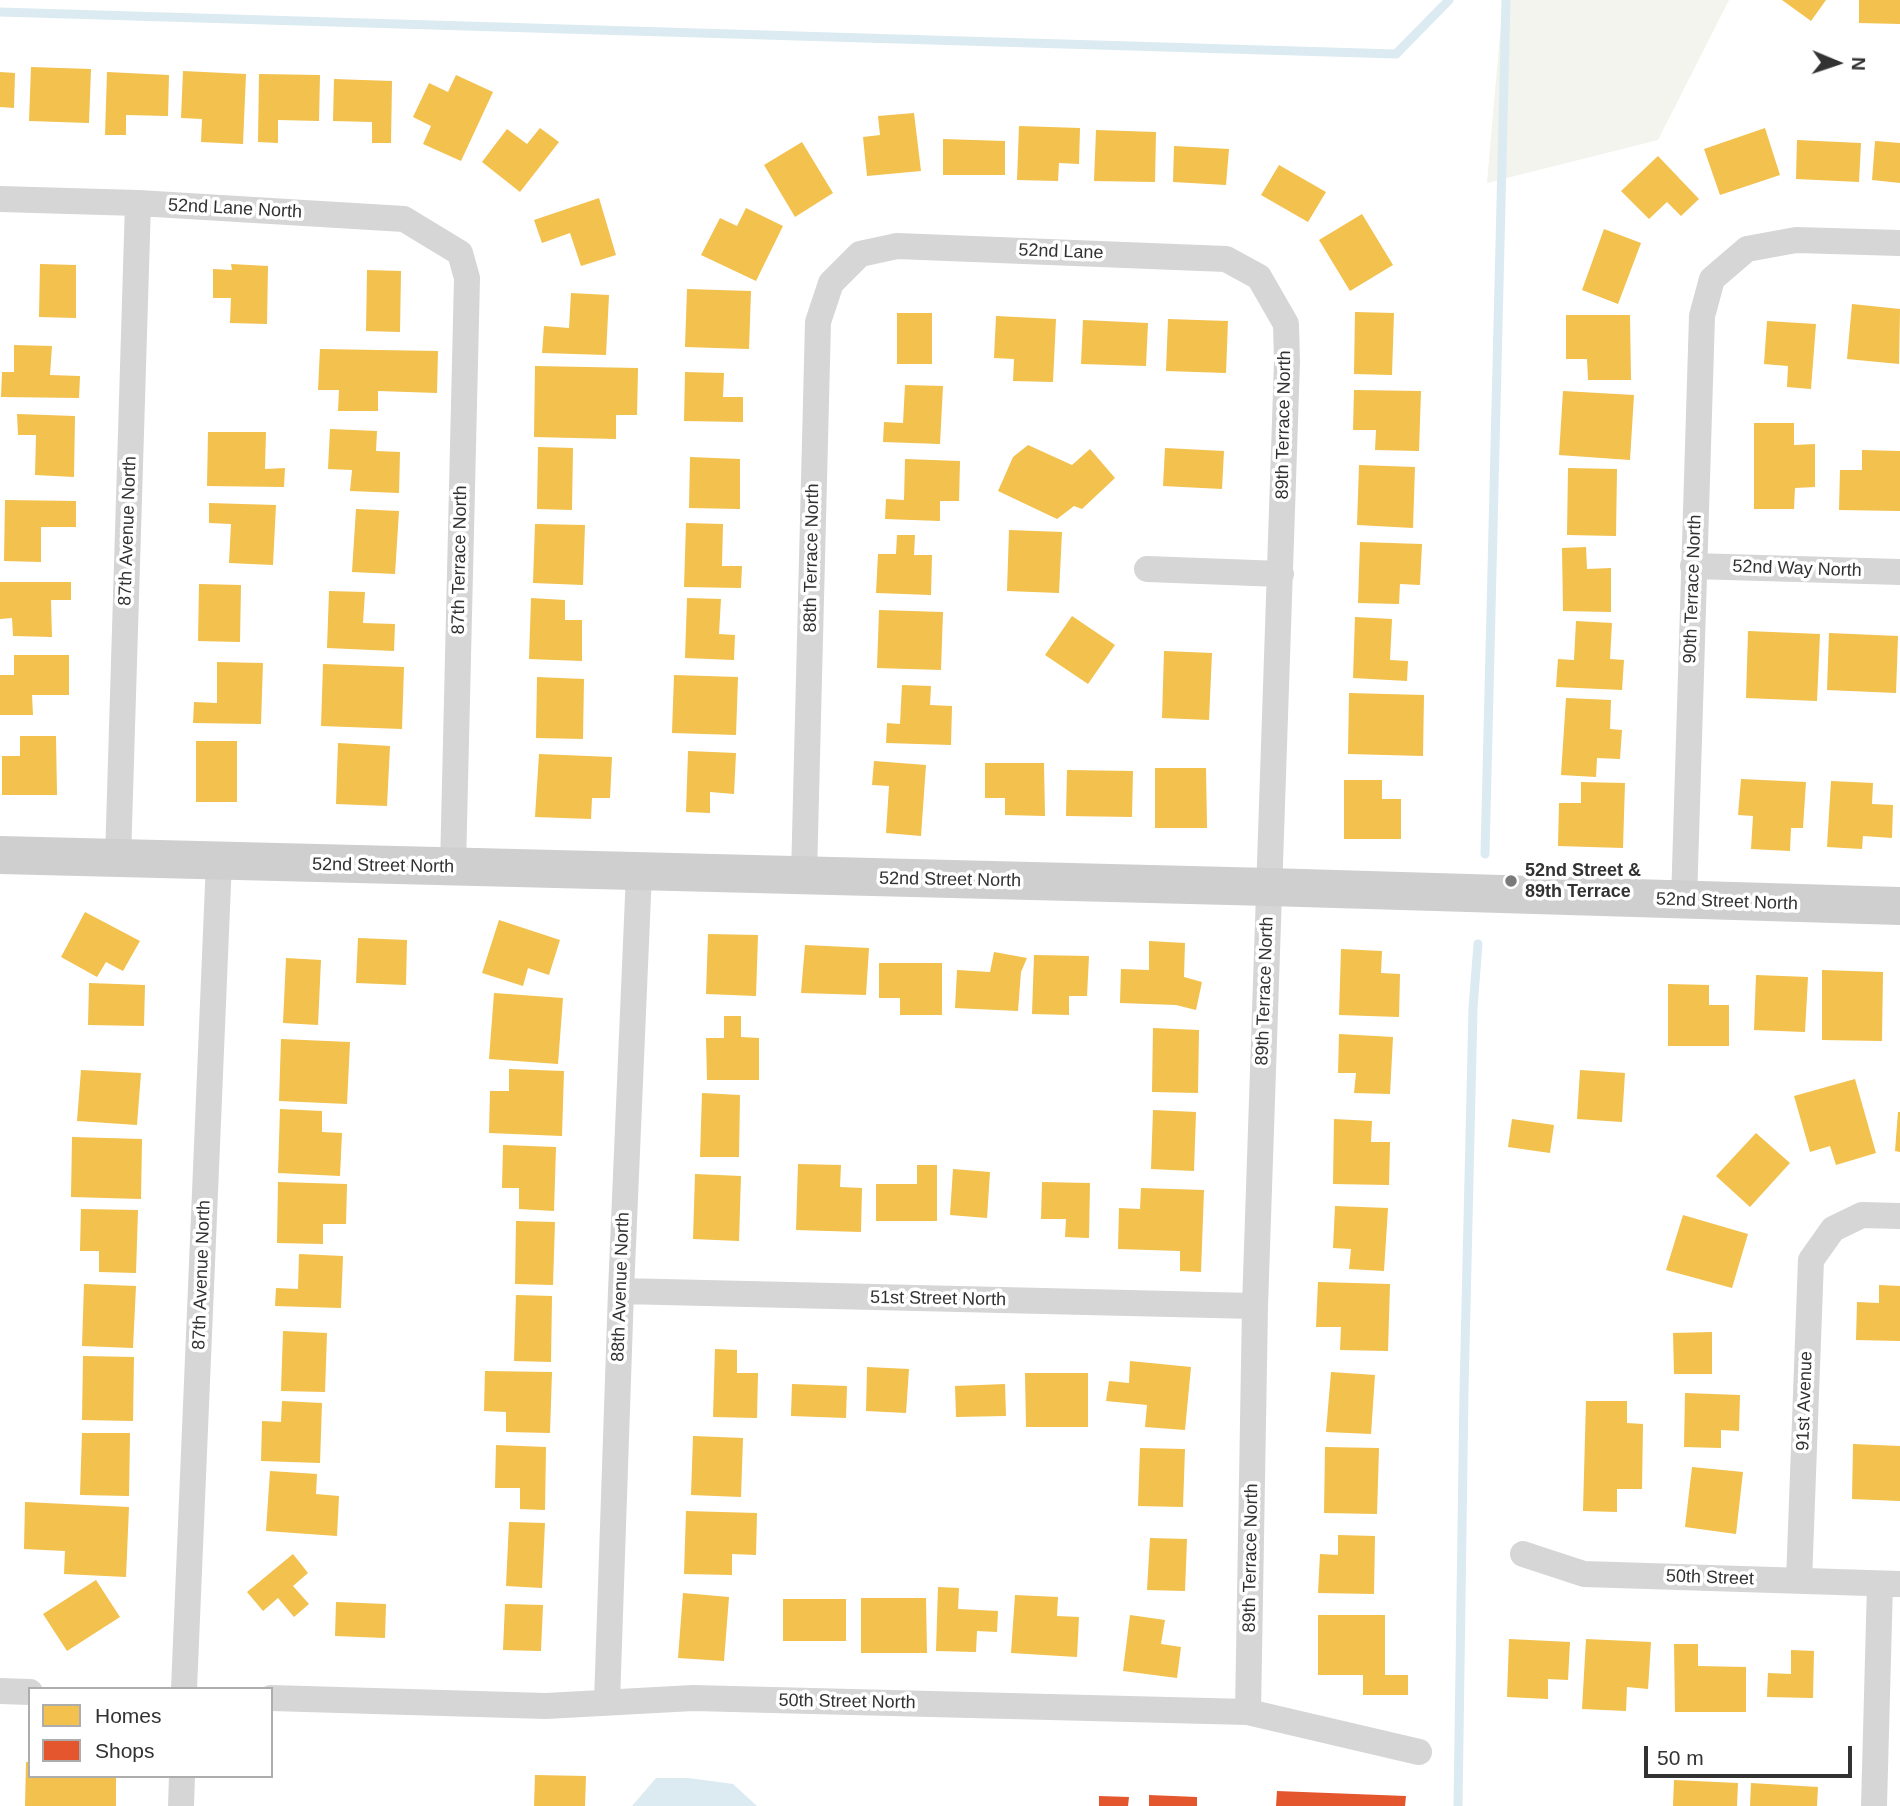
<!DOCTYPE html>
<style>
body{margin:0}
#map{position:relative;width:1900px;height:1806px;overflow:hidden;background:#fff;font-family:Helvetica,sans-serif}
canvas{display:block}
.legend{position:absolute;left:28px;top:1687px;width:245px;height:91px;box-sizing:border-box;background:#fff;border:2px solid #adadad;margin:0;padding:9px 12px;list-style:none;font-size:21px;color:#323232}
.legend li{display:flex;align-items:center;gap:14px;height:35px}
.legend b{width:35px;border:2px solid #adadad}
.north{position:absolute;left:1802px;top:28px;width:70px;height:70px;-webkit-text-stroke:5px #fff;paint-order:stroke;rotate:92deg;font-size:19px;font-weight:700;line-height:28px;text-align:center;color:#323232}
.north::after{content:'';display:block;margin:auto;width:24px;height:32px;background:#323232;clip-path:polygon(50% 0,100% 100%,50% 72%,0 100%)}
.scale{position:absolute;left:1644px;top:1746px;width:208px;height:32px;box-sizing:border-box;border:4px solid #323232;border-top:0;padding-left:9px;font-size:21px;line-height:24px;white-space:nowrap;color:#323232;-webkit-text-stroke:5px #fff;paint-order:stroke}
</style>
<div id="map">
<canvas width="1900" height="1806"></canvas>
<ul class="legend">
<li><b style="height:19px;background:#f2c14e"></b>Homes</li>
<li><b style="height:19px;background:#e4572e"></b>Shops</li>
</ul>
<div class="north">N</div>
<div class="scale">50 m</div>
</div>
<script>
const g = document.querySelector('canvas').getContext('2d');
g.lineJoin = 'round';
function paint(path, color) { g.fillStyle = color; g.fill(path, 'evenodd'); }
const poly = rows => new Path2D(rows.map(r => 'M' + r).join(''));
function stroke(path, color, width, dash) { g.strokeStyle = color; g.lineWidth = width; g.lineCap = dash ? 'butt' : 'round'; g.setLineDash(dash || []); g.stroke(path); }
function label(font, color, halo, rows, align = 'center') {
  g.font = font + ' Helvetica,sans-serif'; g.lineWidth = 7; g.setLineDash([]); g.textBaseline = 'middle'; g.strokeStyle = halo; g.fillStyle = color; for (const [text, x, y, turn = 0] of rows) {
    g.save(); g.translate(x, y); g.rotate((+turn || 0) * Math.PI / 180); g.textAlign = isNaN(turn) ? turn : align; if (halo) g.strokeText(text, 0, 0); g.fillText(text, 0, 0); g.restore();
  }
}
paint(poly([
 [1503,0,1729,0,1658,140,1487,183]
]), '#f2f4ed');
paint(poly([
 [656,1778,688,1778,733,1784,757,1806,632,1806]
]), '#dbebf1');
paint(poly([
 [1782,0,1826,0,1811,21],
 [1859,0,1900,0,1900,24,1859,23],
 [31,67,91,69,89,123,29,121],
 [183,71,246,74,243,144,201,142,202,119,181,118],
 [0,72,15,73,14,108,0,107],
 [107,72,169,75,168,116,126,115,126,135,105,135],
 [259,74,320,75,319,121,278,120,278,143,258,142],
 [456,75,493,92,461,161,423,144,431,126,413,117,429,83,448,92],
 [334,79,392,81,391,143,372,143,372,122,333,121],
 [914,113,921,171,867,176,863,137,880,135,878,116],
 [1019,126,1080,128,1079,164,1059,163,1058,181,1017,180],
 [540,128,559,142,520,192,482,162,507,129,527,144],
 [1765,128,1780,175,1720,195,1704,149],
 [1096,130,1156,132,1155,182,1094,181],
 [943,139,1005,141,1005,175,943,175],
 [1797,140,1861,143,1859,182,1796,179],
 [1875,141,1900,143,1900,183,1872,180],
 [802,142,833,193,795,217,764,165],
 [1174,146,1229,149,1226,185,1173,182],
 [1658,156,1699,199,1681,216,1667,202,1649,219,1621,191],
 [1279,165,1326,192,1308,222,1261,195],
 [599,198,616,255,581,266,570,233,542,243,534,220],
 [746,208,783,226,756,281,701,255,720,218,737,226],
 [1362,214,1393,265,1350,291,1319,240],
 [1604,229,1641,243,1618,304,1582,290],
 [40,264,76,265,76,318,39,317],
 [231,264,268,266,267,324,230,323,231,298,213,298,213,269,232,270],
 [367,270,401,271,400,332,366,331],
 [687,289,751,291,749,349,685,347],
 [571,293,609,295,606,355,542,353,544,326,569,328],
 [1852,304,1900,309,1899,364,1847,359],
 [1355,312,1394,313,1392,375,1354,374],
 [897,313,932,313,932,364,897,364],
 [1566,315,1630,315,1631,380,1588,380,1587,359,1566,359],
 [996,316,1056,319,1053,382,1013,381,1014,359,994,358],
 [1168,319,1228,321,1226,373,1166,371],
 [1083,320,1148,323,1146,366,1081,364],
 [1767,321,1816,324,1811,389,1787,387,1788,366,1764,364],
 [14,345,52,346,50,375,80,376,79,398,1,397,2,372,14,372],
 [320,349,438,351,437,393,378,391,378,411,338,411,339,390,318,390],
 [535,366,638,368,637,415,616,415,616,439,534,437],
 [685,372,724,373,723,397,743,397,743,422,684,421],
 [905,385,943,386,940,444,883,442,884,422,903,423],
 [1354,390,1421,391,1419,451,1375,450,1376,430,1353,430],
 [1563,391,1634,395,1630,460,1559,455],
 [17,414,75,416,74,477,35,475,36,435,18,435],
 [1754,423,1794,423,1794,445,1815,444,1815,487,1795,488,1794,509,1754,509],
 [330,429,377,431,376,451,400,452,399,493,350,491,352,470,328,469],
 [208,432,266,432,265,469,285,468,284,487,207,486],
 [1028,445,1072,465,1090,449,1115,478,1082,509,1074,506,1057,519,998,491,1013,457],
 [538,447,573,448,572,510,537,509],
 [1165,448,1224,451,1222,489,1163,486],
 [1862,450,1900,451,1900,511,1839,510,1840,470,1862,470],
 [690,457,740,459,740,509,689,508],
 [905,459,960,461,959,501,940,501,940,521,885,519,886,499,904,500],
 [1359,465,1415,467,1413,528,1357,525],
 [1568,468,1617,469,1616,536,1567,535],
 [5,500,76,501,76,527,41,527,41,562,4,561],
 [209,503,276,505,273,565,229,563,231,524,209,523],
 [356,509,399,511,395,574,352,572],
 [686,523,723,524,722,566,742,566,741,588,684,587],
 [535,524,585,525,583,585,533,583],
 [1009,530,1062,532,1059,593,1007,591],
 [897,535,915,535,914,555,932,555,931,595,876,593,878,554,896,554],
 [1360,542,1422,544,1420,585,1400,584,1399,604,1358,603],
 [1586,547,1587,569,1611,568,1611,612,1563,611,1562,548],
 [0,582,71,582,71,600,51,600,52,637,13,636,12,618,0,619],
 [199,584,241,585,240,642,198,641],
 [329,591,365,592,363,623,395,624,394,651,327,648],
 [531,598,565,600,565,620,582,620,582,661,529,659],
 [687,598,721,599,719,634,735,635,734,660,685,658],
 [879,610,943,612,941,670,877,668],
 [1072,616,1115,645,1088,684,1045,655],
 [1355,617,1392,619,1390,660,1408,661,1407,681,1353,678],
 [1576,621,1612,623,1610,659,1624,660,1622,690,1556,687,1558,659,1574,660],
 [1748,631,1820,634,1817,701,1746,698],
 [1829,633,1898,636,1896,693,1827,690],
 [1164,651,1212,653,1209,720,1162,718],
 [14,655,69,655,69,695,32,695,33,715,0,715,0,675,14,675],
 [217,662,263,663,261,724,193,723,194,702,217,703],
 [323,664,404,667,402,729,321,726],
 [674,675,738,677,736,735,672,733],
 [537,677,584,679,583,739,536,738],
 [902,685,931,686,930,705,952,706,951,745,886,743,887,723,900,724],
 [1349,693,1424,695,1423,756,1348,754],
 [1566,698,1611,700,1610,729,1622,730,1620,759,1597,758,1596,777,1561,775],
 [20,736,56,736,57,795,2,795,2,756,20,756],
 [196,741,237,741,237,802,196,802],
 [338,743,390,746,387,806,336,804],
 [688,751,736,753,734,794,710,792,710,813,686,812],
 [539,754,612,757,610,798,592,798,591,819,535,817],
 [874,761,926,765,921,836,886,833,889,786,872,785],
 [985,763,1044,763,1045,816,1005,815,1005,798,985,798],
 [1155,768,1206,768,1207,828,1155,828],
 [1067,770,1133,771,1132,817,1066,816],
 [1741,779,1806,782,1803,828,1791,828,1790,851,1751,849,1753,816,1738,815],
 [1344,780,1382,780,1382,799,1401,799,1401,839,1344,839],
 [1831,781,1873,783,1872,804,1893,805,1892,838,1863,836,1862,849,1827,847],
 [1581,782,1625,783,1623,848,1558,846,1559,803,1581,803],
 [85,912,140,941,123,971,106,962,97,977,61,957],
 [499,920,560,940,549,975,528,968,523,986,482,973],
 [708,934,758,935,756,996,706,994],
 [358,938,407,940,406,985,356,983],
 [1149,941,1185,943,1184,977,1202,982,1196,1010,1176,1005,1120,1003,1121,969,1149,970],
 [805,945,869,948,866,995,801,993],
 [1341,949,1382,951,1381,973,1400,974,1399,1017,1339,1015],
 [994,952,1027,958,1021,972,1018,1011,955,1008,957,970,990,972],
 [1034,955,1089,956,1087,996,1069,996,1069,1015,1032,1014],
 [286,958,321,960,318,1025,283,1023],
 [879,963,942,963,942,1015,900,1015,900,998,879,998],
 [1822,970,1883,972,1882,1041,1822,1040],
 [1756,975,1808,977,1805,1032,1754,1030],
 [89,983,145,985,144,1026,88,1025],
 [1668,984,1709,985,1709,1005,1729,1005,1729,1046,1668,1046],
 [494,993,563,998,558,1064,489,1059],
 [724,1016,741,1016,741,1037,759,1038,759,1080,707,1080,706,1038,724,1038],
 [1153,1028,1199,1030,1198,1093,1152,1092],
 [1339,1034,1393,1037,1390,1094,1354,1093,1356,1073,1338,1073],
 [281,1039,350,1042,347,1104,279,1101],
 [509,1069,564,1071,562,1136,489,1133,490,1091,509,1091],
 [81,1070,141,1073,137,1125,77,1121],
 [1580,1070,1625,1073,1622,1122,1577,1119],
 [1855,1079,1876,1153,1836,1165,1830,1146,1810,1152,1794,1096],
 [702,1093,740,1095,739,1157,700,1157],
 [280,1109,322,1111,322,1132,342,1133,340,1176,278,1173],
 [1153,1110,1196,1112,1194,1171,1151,1169],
 [1898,1112,1900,1112,1900,1152,1895,1151],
 [1334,1119,1372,1121,1371,1142,1390,1142,1389,1185,1333,1184],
 [1512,1119,1554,1125,1550,1153,1508,1147],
 [1756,1133,1790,1163,1750,1207,1716,1176],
 [72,1137,142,1139,141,1199,71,1197],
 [503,1145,556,1147,554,1211,519,1209,519,1188,502,1188],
 [798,1164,841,1165,840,1187,862,1188,861,1232,796,1230],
 [917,1165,937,1165,937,1221,876,1221,876,1184,917,1184],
 [953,1169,990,1172,987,1218,950,1215],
 [695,1174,741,1176,739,1241,693,1239],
 [278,1182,347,1184,346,1224,323,1224,323,1244,277,1243],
 [1042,1182,1090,1183,1089,1238,1065,1237,1066,1219,1041,1219],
 [1141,1188,1204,1190,1201,1272,1180,1271,1180,1251,1118,1249,1119,1208,1140,1209],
 [1335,1206,1388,1208,1384,1271,1349,1269,1351,1249,1333,1248],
 [81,1209,138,1210,136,1273,99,1272,99,1251,80,1251],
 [1683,1215,1748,1234,1732,1288,1666,1270],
 [516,1221,555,1222,553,1285,515,1284],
 [299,1254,343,1256,341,1308,275,1306,276,1288,298,1289],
 [1318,1282,1390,1284,1388,1351,1340,1350,1341,1327,1316,1327],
 [84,1284,136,1286,133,1348,82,1346],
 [1879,1285,1900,1286,1900,1341,1856,1340,1857,1302,1879,1303],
 [516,1295,552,1296,551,1362,514,1361],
 [283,1331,327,1333,325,1392,281,1391],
 [1712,1332,1712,1374,1674,1374,1673,1333],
 [715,1349,737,1350,737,1373,758,1373,757,1418,713,1417],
 [83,1356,134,1357,133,1421,82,1420],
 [1130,1361,1191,1367,1185,1430,1145,1427,1147,1405,1106,1401,1109,1381,1129,1383],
 [867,1367,909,1369,906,1413,866,1411],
 [485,1371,552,1372,550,1433,506,1432,506,1412,484,1411],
 [1331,1372,1375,1375,1371,1434,1326,1432],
 [1025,1373,1088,1373,1088,1427,1026,1427],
 [792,1384,847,1386,846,1418,791,1416],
 [1005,1384,1006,1416,956,1417,955,1386],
 [1685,1393,1740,1395,1739,1431,1721,1430,1721,1448,1684,1447],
 [282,1401,322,1403,320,1463,261,1461,262,1421,281,1422],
 [1586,1401,1627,1401,1627,1423,1643,1424,1642,1489,1617,1489,1617,1512,1583,1511],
 [82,1433,130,1433,129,1496,80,1495],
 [693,1436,743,1438,741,1497,691,1495],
 [1853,1444,1900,1446,1900,1501,1852,1499],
 [496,1445,546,1447,545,1510,520,1509,520,1488,495,1488],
 [1325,1447,1379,1448,1377,1514,1324,1513],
 [1140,1448,1185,1449,1183,1507,1138,1506],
 [1692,1467,1743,1472,1736,1534,1685,1527],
 [270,1471,317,1474,316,1494,339,1496,337,1536,266,1531],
 [25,1502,129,1507,126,1577,64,1574,65,1551,24,1549],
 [686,1511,757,1513,756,1555,732,1554,732,1575,684,1574],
 [509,1522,545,1523,542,1588,506,1586],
 [1338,1535,1375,1536,1374,1594,1318,1593,1320,1554,1338,1555],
 [1150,1538,1187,1539,1185,1591,1147,1590],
 [293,1554,308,1573,293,1586,309,1604,294,1617,278,1598,263,1611,247,1592],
 [96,1580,120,1617,67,1651,43,1614],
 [938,1587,959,1588,958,1609,998,1611,997,1632,977,1631,976,1652,936,1651],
 [683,1593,729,1597,724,1661,678,1658],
 [1015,1595,1058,1597,1057,1616,1079,1617,1077,1657,1011,1653],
 [861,1598,926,1598,927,1653,861,1653],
 [783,1599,846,1599,846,1641,783,1641],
 [336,1602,386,1604,385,1638,335,1636],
 [505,1604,543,1605,541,1651,503,1650],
 [1130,1615,1165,1620,1161,1644,1181,1647,1177,1678,1123,1671],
 [1318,1615,1385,1615,1385,1675,1408,1675,1408,1695,1363,1695,1363,1675,1318,1675],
 [1509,1639,1570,1642,1568,1680,1548,1679,1548,1699,1507,1697],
 [1586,1639,1651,1642,1648,1689,1627,1687,1626,1711,1582,1709],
 [1674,1644,1698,1644,1698,1666,1746,1667,1746,1712,1675,1712],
 [1791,1650,1814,1651,1813,1698,1767,1697,1768,1673,1791,1674],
 [26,1762,30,1762,30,1776,116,1776,116,1806,25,1806],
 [535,1775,586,1776,585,1806,534,1806],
 [1674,1780,1738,1783,1737,1806,1673,1806],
 [1751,1783,1818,1787,1817,1806,1750,1806]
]), '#f2c14e');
paint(poly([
 [1277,1791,1406,1796,1405,1806,1276,1806],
 [1149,1795,1197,1797,1197,1806,1149,1806],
 [1099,1796,1129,1797,1128,1806,1099,1806]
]), '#e4572e');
stroke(poly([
 [0,12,1396,54,1449,0],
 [1485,854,1506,0],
 [1458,1806,1464,1391,1473,1008,1478,944]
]), '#dbebf1', 9);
stroke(poly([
 [0,199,138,203,404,219,460,253,467,278,453,867],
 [1693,566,1900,572],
 [1147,569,1281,574],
 [118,859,138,203],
 [804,876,818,322,831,283,860,254,897,246,1226,259,1259,277,1286,324,1287,362,1255,1306,1248,1712],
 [1684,901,1702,316,1712,279,1747,249,1796,240,1900,243],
 [621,1291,1255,1306],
 [1523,1554,1584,1574,1900,1584],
 [1799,1581,1811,1260,1833,1229,1862,1215,1900,1216],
 [184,1689,219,861],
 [0,1691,30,1692],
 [271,1698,546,1706,693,1698,1248,1712,1419,1752],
 [607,1702,621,1291,639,873],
 [181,1806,182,1776],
 [1874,1806,1880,1584]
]), '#d6d6d6', 26);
stroke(poly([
 [0,855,1269,887,1900,906]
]), '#cfcfcf', 38);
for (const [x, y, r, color] of [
 [1511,881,7,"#7a7a7a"]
]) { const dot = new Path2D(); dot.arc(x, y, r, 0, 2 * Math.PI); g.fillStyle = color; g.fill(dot); stroke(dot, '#fff', 2.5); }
label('18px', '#323232', '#fff', [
 ["52nd Lane North",235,209,3],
 ["52nd Lane",1061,252,2],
 ["89th Terrace North",1284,425,-89],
 ["87th Avenue North",128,531,-88],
 ["88th Terrace North",812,558,-89],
 ["87th Terrace North",460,560,-89],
 ["52nd Way North",1797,569,2],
 ["90th Terrace North",1693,589,-88],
 ["52nd Street North",383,866,1],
 ["52nd Street North",950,880,1],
 ["52nd Street North",1727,902,2],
 ["89th Terrace North",1265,991,-88],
 ["87th Avenue North",202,1275,-88],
 ["88th Avenue North",621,1287,-88],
 ["51st Street North",938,1299,1],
 ["91st Avenue",1805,1401,-88],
 ["89th Terrace North",1251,1558,-89],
 ["50th Street",1710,1578,2],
 ["50th Street North",847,1702,1]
]);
label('bold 18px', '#323232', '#fff', [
 ["52nd Street &",1525,871],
 ["89th Terrace",1525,892]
], 'left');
</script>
